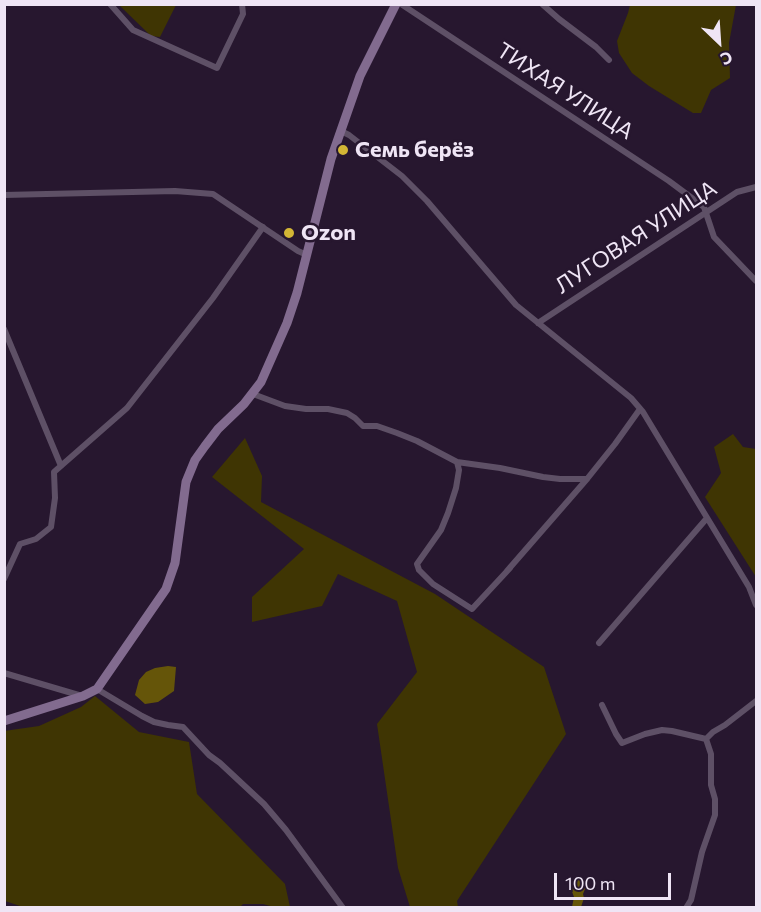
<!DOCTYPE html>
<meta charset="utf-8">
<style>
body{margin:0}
#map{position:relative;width:761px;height:912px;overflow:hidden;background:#27172f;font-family:Commissioner,sans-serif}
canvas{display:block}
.frame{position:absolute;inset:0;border:6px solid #efe5f5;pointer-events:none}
.north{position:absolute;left:689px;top:12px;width:60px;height:60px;-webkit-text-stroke:4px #27172f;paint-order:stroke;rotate:155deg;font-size:16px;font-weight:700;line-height:24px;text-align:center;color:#efe5f5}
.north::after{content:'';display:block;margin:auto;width:21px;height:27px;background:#efe5f5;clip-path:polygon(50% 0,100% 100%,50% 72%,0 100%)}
.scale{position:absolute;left:554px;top:873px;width:117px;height:27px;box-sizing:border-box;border:3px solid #efe5f5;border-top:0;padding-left:8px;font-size:18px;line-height:21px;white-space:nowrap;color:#efe5f5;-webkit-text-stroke:4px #27172f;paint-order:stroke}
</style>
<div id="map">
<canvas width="761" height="912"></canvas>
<div class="frame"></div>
<div class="north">С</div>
<div class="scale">100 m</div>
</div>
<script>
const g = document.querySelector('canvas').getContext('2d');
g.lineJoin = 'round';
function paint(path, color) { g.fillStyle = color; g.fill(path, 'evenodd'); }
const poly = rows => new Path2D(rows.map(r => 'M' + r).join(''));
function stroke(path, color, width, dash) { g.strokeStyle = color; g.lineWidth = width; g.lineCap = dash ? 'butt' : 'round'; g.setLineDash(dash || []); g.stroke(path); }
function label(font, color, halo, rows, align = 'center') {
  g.font = font + ' Commissioner,sans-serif'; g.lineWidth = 5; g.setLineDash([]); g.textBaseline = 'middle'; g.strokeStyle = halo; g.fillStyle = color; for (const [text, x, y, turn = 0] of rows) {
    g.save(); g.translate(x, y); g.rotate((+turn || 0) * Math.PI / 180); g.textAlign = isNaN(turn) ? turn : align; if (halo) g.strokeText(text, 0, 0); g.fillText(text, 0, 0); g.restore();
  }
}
paint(poly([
 [119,5,176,5,160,37,151,36],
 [630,5,736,5,729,43,730,78,711,90,701,113,693,113,649,86,632,73,619,53,617,41,628,13],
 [733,434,743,447,756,449,756,577,705,497,721,473,714,447],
 [245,438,262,476,261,502,435,594,544,667,566,734,457,901,458,907,410,907,398,868,377,724,417,672,397,601,338,574,322,606,252,622,252,597,304,549,212,477],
 [95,696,139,732,189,742,197,794,285,884,290,907,274,907,263,904,243,904,239,908,26,908,5,901,4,731,39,726,81,707]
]), '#3f3503');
paint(poly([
 [168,666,176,667,174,691,158,702,145,704,135,695,139,680,146,672,155,668],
 [576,878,582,878,587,884,583,894,584,898,581,907,572,907,574,897,570,886]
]), '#655509');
stroke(poly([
 [110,4,133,30,217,68,243,14,242,4],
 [401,4,669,181,704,207,714,237,756,281],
 [542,4,559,19,596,47,609,60],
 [341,131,349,135,402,176,427,201,516,305,631,398,643,412,749,587,756,605],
 [4,195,175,191,213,194,298,251,307,255],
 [538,323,737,192,756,187],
 [4,329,61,466],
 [253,394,285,406,306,409,328,409,347,413,355,418,363,426,377,426,397,433,417,441,457,462,500,468,543,477,560,479,587,479],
 [457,462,459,470,456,488,448,513,441,530,417,564,419,570,433,584,472,609,510,568],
 [507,571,587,479,615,444,640,409],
 [4,579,20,544,36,539,51,527,55,498,54,472,127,408,213,298,263,227],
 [599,643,707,518],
 [4,673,82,696],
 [97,689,142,716,154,722,168,725,183,727,209,755,220,763,264,804,286,830,343,908],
 [602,705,616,734,622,743,645,734,662,730,672,731,706,739],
 [706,739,713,732,725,725,756,701],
 [686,908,691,900,702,852,715,815,715,799,711,785,711,754,706,739]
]), '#5e5066', 6);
stroke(poly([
 [4,721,83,696,97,689,166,589,175,563,186,482,195,460,205,446,218,429,244,404,261,382,287,323,297,293,331,159,360,76,396,4]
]), '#826b8f', 9);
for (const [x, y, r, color] of [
 [343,150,6,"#d3b635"],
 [289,233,6,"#d3b635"]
]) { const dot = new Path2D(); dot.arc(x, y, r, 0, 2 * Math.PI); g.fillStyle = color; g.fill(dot); stroke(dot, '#27172f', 2); }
label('22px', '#efe5f5', '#27172f', [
 ["ТИХАЯ УЛИЦА",565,91,33],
 ["ЛУГОВАЯ УЛИЦА",636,237,-33]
]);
label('bold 22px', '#efe5f5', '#27172f', [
 ["Семь берёз",355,150],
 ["Ozon",301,233]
], 'left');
</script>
